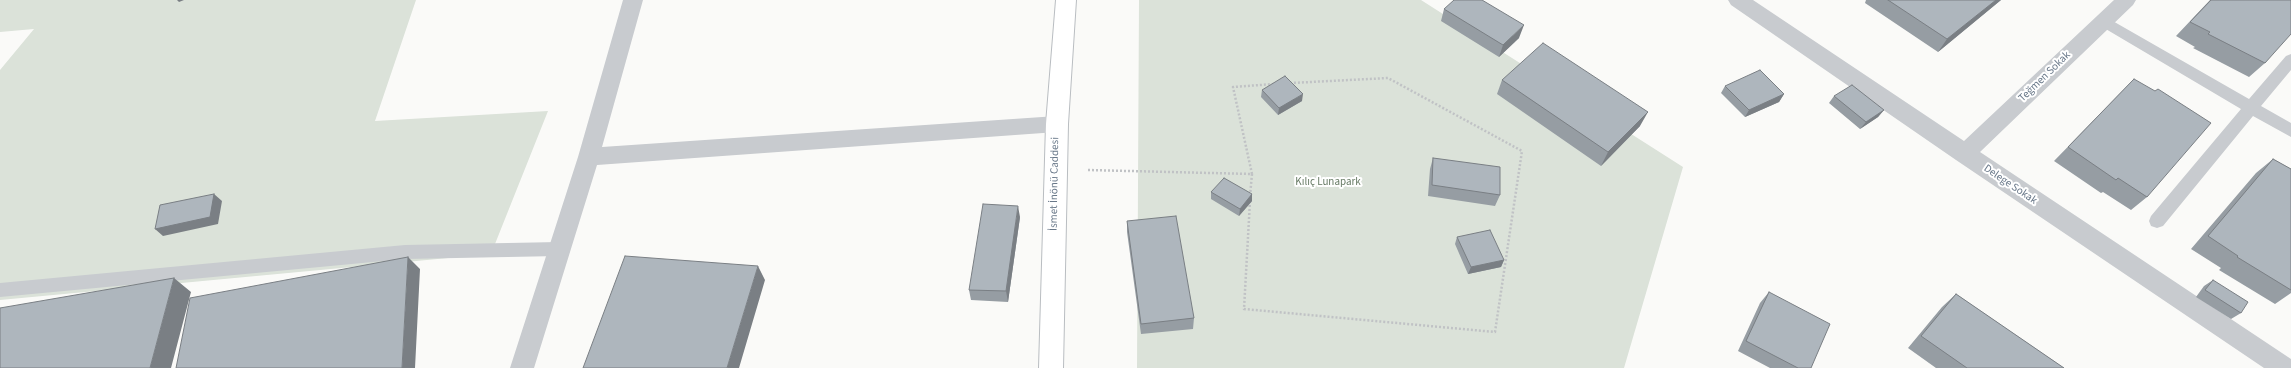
<!DOCTYPE html>
<meta charset="utf-8">
<style>
body{margin:0}
canvas{display:block;background:#fafaf8}
</style>
<canvas width="2291" height="368"></canvas>
<script>
const g = document.querySelector('canvas').getContext('2d');
g.lineJoin = 'round';
function paint(path, color) { g.fillStyle = color; g.fill(path, 'evenodd'); }
const poly = rows => new Path2D(rows.map(r => 'M' + r).join(''));
function stroke(path, color, width, dash) { g.strokeStyle = color; g.lineWidth = width; g.lineCap = dash ? 'butt' : 'round'; g.setLineDash(dash || []); g.stroke(path); }
function label(font, color, halo, rows, align = 'center') {
  g.font = font + ' "Source Sans 3",sans-serif'; g.lineWidth = 4; g.setLineDash([]); g.textBaseline = 'middle'; g.strokeStyle = halo; g.fillStyle = color; for (const [text, x, y, turn = 0] of rows) {
    g.save(); g.translate(x, y); g.rotate((+turn || 0) * Math.PI / 180); g.textAlign = isNaN(turn) ? turn : align; if (halo) g.strokeText(text, 0, 0); g.fillText(text, 0, 0); g.restore();
  }
}
paint(poly([
 [0,0,416,0,375,121,548,111,491,254,0,300,0,70,34,29,0,32],
 [1139,0,1421,0,1683,167,1624,368,1137,368]
]), '#dbe2d9');
const primary = poly([
 [1056,0,1076,0,1068,124,1063,368,1039,368,1046,124,1056,0]
]);
stroke(primary, '#b9bdc1', 2);
stroke(poly([
 [1088,170,1252,174,1250,196],
 [1252,174,1233,87,1274,84],
 [1250,201,1244,309,1495,332,1522,151,1388,78,1291,83]
]), '#c0c2c5', 2.5, [2, 2]);
paint(poly([
 [2104,16,2249,99,2286,56,2291,54,2291,70,2261,106,2291,123,2291,137,2253,116,2163,226,2157,228,2151,226,2149,221,2151,216,2241,109,2099,25,2097,21,2099,17,2104,16],
 [559,242,565,244,567,249,565,254,559,256,405,259,0,297,0,283,405,245,559,242]
]), '#c8cbcf');
paint(poly([
 [623,0,643,0,602,147,1057,116,1065,118,1068,124,1065,130,1057,132,597,165,534,368,510,368,578,157,623,0],
 [1728,0,1753,0,1964,141,2114,0,2136,0,2133,5,1980,152,2291,359,2291,368,2264,368,1956,160,1731,5,1728,0]
]), '#c8cbcf');
paint(primary, '#fff');
paint(poly([
 [1866,0,2001,0,1938,52,1865,3],
 [2210,0,2291,0,2265,63,2249,77,2193,48,2195,47,2176,36],
 [1444,9,1519,38,1499,57,1441,21],
 [2134,79,2147,197,2131,210,2103,192,2101,193,2054,161],
 [1502,80,1640,126,1601,166,1497,94],
 [1725,86,1784,94,1779,102,1745,117,1721,93],
 [1262,90,1302,101,1278,115,1261,97],
 [1834,96,1884,110,1878,117,1860,129,1829,103],
 [1433,158,1500,195,1495,206,1428,196,1430,169],
 [2273,159,2291,169,2291,293,2275,304,2219,270,2221,268,2191,249,2256,173],
 [1211,192,1252,194,1252,201,1239,216,1211,199],
 [1020,217,1008,302,971,300,969,290],
 [1127,221,1194,318,1193,329,1141,334,1127,232],
 [1457,237,1504,260,1501,267,1468,274,1455,244],
 [2213,280,2241,313,2231,319,2196,297,2204,286],
 [1769,292,1811,368,1770,368,1738,351,1760,303],
 [1956,294,2064,368,1936,368,1908,348,1942,307]
]), '#969da3');
paint(poly([
 [177,0,184,0,179,2],
 [1996,0,2001,0,1938,52,1947,39],
 [1524,25,1519,38,1499,57,1503,45],
 [1303,94,1302,101,1278,115,1279,108],
 [1784,94,1779,102,1745,117,1749,110],
 [1884,110,1878,117,1860,129,1866,122],
 [1648,112,1640,126,1601,166,1608,152],
 [214,194,222,201,218,224,163,236,155,229],
 [1252,194,1252,201,1239,216,1240,209],
 [1018,206,1020,217,1008,302,1006,291],
 [408,257,420,269,415,368,402,368],
 [1504,260,1501,267,1468,274,1471,267],
 [758,266,765,280,739,368,727,368],
 [174,278,191,292,171,368,150,368]
]), '#7a7f84');
const building = poly([
 [1454,0,1482,0,1524,25,1503,45,1444,9,1454,0],
 [1888,0,1996,0,1947,39,1888,0],
 [2211,0,2291,0,2291,34,2265,63,2208,34,2210,32,2190,22,2211,0],
 [1543,43,1648,112,1608,152,1502,80,1543,43],
 [1760,70,1784,94,1749,110,1725,86,1760,70],
 [1285,76,1303,94,1279,108,1262,90,1285,76],
 [2134,79,2155,91,2158,89,2211,123,2147,197,2118,178,2116,180,2068,147,2134,79],
 [1852,85,1884,110,1866,122,1834,96,1852,85],
 [1433,158,1500,167,1500,195,1432,185,1433,158],
 [2273,159,2291,169,2291,290,2237,257,2238,256,2208,236,2273,159],
 [1224,178,1252,194,1240,209,1211,192,1224,178],
 [214,194,210,217,155,229,160,205,214,194],
 [983,204,1018,206,1006,291,969,290,983,204],
 [1176,216,1194,318,1141,324,1127,221,1176,216],
 [1490,230,1504,260,1471,267,1457,237,1490,230],
 [625,256,758,266,727,368,583,368,625,256],
 [408,257,402,368,176,368,190,298,408,257],
 [174,278,150,368,0,368,0,308,174,278],
 [2213,280,2248,302,2241,313,2205,290,2213,280],
 [1769,292,1830,324,1811,368,1798,368,1746,341,1769,292],
 [1956,294,2064,368,1967,368,1921,336,1956,294]
]);
paint(building, '#aeb6bd');
stroke(building, '#7a7f84', 1);
label('11px', '#697889', '#fff', [
 ["Teğmen Sokak",2045,77,-44],
 ["İsmet İnönü Caddesi",1055,184,-89],
 ["Delege Sokak",2010,185,34]
]);
label('11px', '#667a64', '#fff', [
 ["Kılıç Lunapark",1328,183]
]);
</script>
